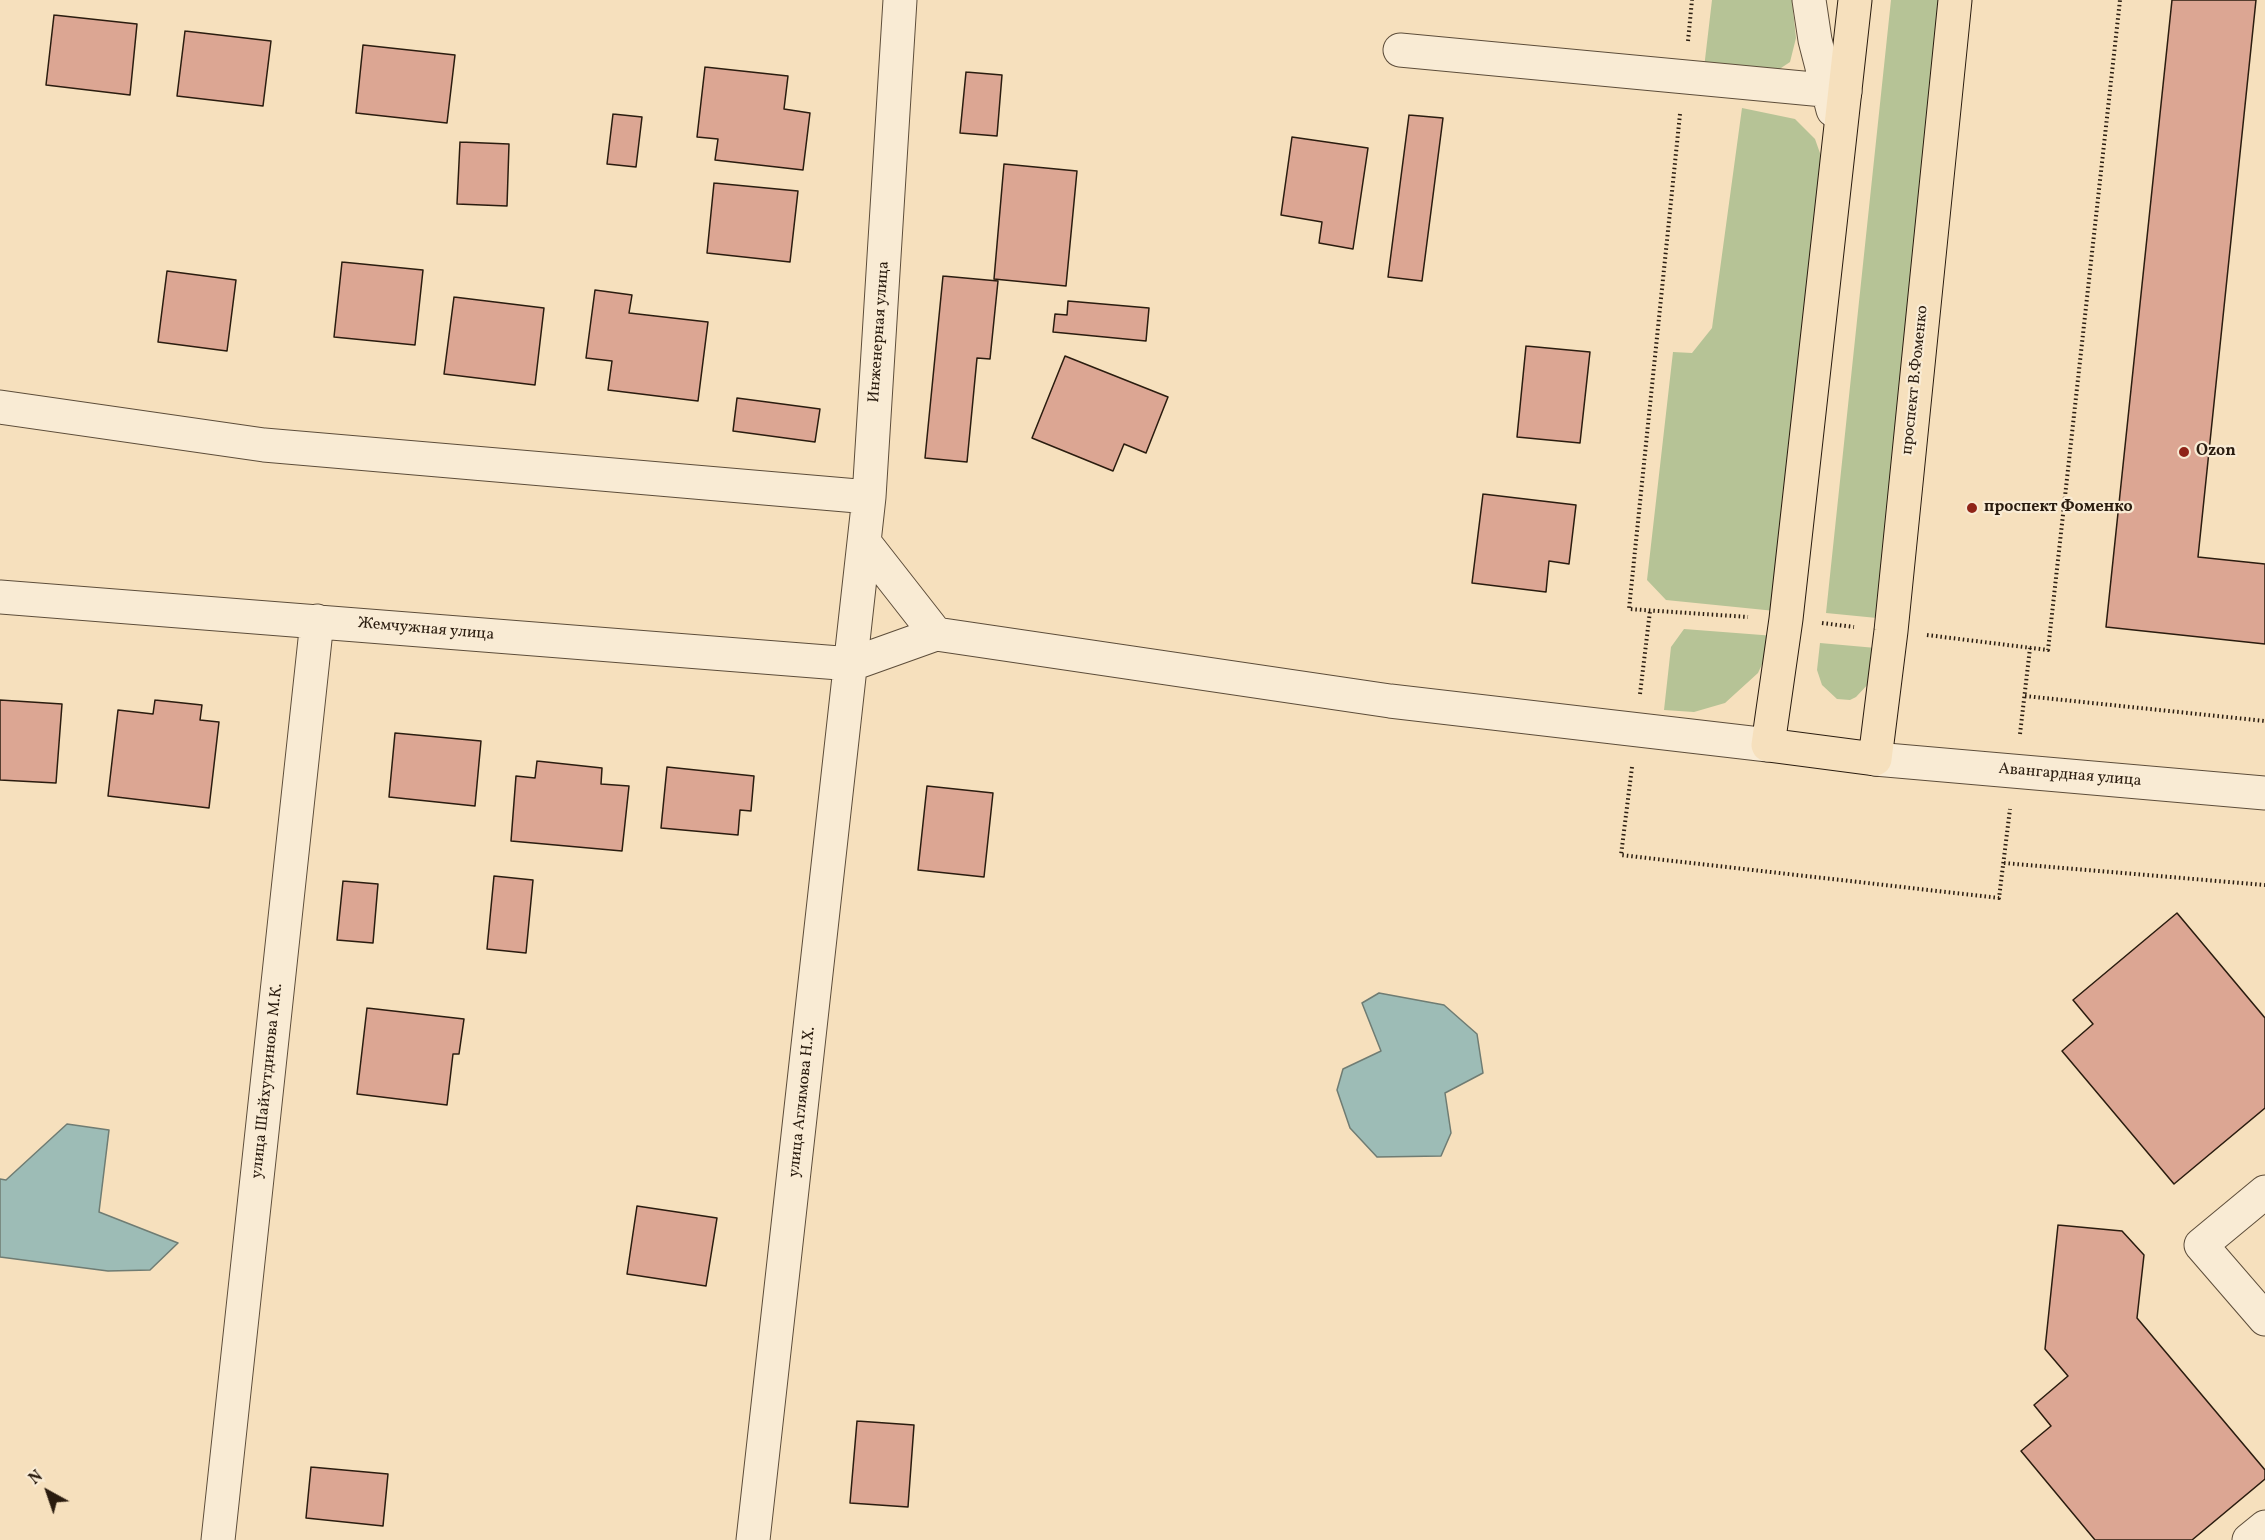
<!DOCTYPE html>
<meta charset="utf-8">
<style>
body{margin:0}
#map{position:relative;width:2265px;height:1540px;overflow:hidden;background:#f6e0bd;font-family:Vollkorn,serif}
canvas{display:block}
.north{position:absolute;left:18px;top:1462px;width:60px;height:60px;-webkit-text-stroke:4px #f9ebd4;paint-order:stroke;rotate:320deg;font-size:16px;font-weight:700;line-height:24px;text-align:center;color:#2a1c0f}
.north::after{content:'';display:block;margin:auto;width:21px;height:27px;background:#2a1c0f;clip-path:polygon(50% 0,100% 100%,50% 72%,0 100%)}
</style>
<div id="map">
<canvas width="2265" height="1540"></canvas>
<div class="north">N</div>
</div>
<script>
const g = document.querySelector('canvas').getContext('2d');
g.lineJoin = 'round';
function paint(path, color) { g.fillStyle = color; g.fill(path, 'evenodd'); }
const poly = rows => new Path2D(rows.map(r => 'M' + r).join(''));
function stroke(path, color, width, dash) { g.strokeStyle = color; g.lineWidth = width; g.lineCap = dash ? 'butt' : 'round'; g.setLineDash(dash || []); g.stroke(path); }
function label(font, color, halo, rows, align = 'center') {
  g.font = font + ' Vollkorn,serif'; g.lineWidth = 4.5; g.setLineDash([]); g.textBaseline = 'middle'; g.strokeStyle = halo; g.fillStyle = color; for (const [text, x, y, turn = 0] of rows) {
    g.save(); g.translate(x, y); g.rotate((+turn || 0) * Math.PI / 180); g.textAlign = isNaN(turn) ? turn : align; if (halo) g.strokeText(text, 0, 0); g.fillText(text, 0, 0); g.restore();
  }
}
paint(poly([
 [1712,0,1792,0,1796,38,1790,62,1772,74,1704,68],
 [1891,0,1943,0,1877,618,1826,613],
 [1742,108,1795,119,1815,139,1821,156,1775,611,1666,600,1647,580,1673,352,1692,353,1712,328],
 [1684,629,1775,636,1758,673,1725,703,1694,712,1664,710,1671,647],
 [1820,643,1876,648,1870,682,1856,697,1850,700,1837,699,1822,685,1817,670]
]), '#b6c396');
const water = poly([
 [1379,993,1444,1005,1477,1034,1483,1073,1445,1093,1451,1133,1441,1156,1377,1157,1350,1128,1337,1090,1343,1069,1381,1051,1362,1003,1379,993],
 [67,1124,109,1130,99,1212,178,1243,150,1270,108,1271,0,1257,0,1179,6,1180,67,1124]
]);
paint(water, '#9dbcb6');
stroke(water, '#6f7c73', 1.5);
const building = poly([
 [2172,0,2256,0,2198,557,2265,564,2265,644,2106,627,2172,0],
 [54,15,137,24,130,95,46,85,54,15],
 [185,31,271,41,263,106,177,96,185,31],
 [363,45,455,55,447,123,356,113,363,45],
 [705,67,788,76,784,109,810,113,803,170,715,160,718,139,697,137,705,67],
 [966,72,1002,75,997,136,960,133,966,72],
 [613,114,642,117,636,167,607,164,613,114],
 [1409,115,1443,118,1422,281,1388,277,1409,115],
 [1292,137,1368,148,1353,249,1319,243,1322,222,1281,215,1292,137],
 [460,142,509,144,507,206,457,204,460,142],
 [1004,164,1077,171,1066,286,994,279,1004,164],
 [714,183,798,191,790,262,707,253,714,183],
 [342,262,423,270,415,345,334,337,342,262],
 [167,271,236,280,227,351,158,342,167,271],
 [943,276,998,281,990,359,977,358,967,462,925,458,943,276],
 [595,290,632,295,629,313,708,322,698,401,608,390,612,361,586,358,595,290],
 [454,297,544,308,535,385,444,374,454,297],
 [1068,301,1149,308,1146,341,1053,332,1055,314,1067,315,1068,301],
 [1526,346,1590,352,1580,443,1517,437,1526,346],
 [1065,356,1168,397,1146,453,1124,444,1113,471,1032,438,1065,356],
 [737,398,820,409,815,442,733,431,737,398],
 [1483,494,1576,505,1569,564,1549,561,1546,592,1472,583,1483,494],
 [0,700,62,704,56,783,0,780,0,700],
 [155,700,202,705,200,720,219,722,209,808,108,796,118,710,153,714,155,700],
 [395,733,481,741,475,806,389,797,395,733],
 [537,761,602,768,601,784,629,786,622,851,511,841,516,776,535,778,537,761],
 [667,767,754,776,751,811,740,810,738,835,661,828,667,767],
 [927,786,993,793,984,877,918,870,927,786],
 [494,876,533,880,526,953,487,949,494,876],
 [343,881,378,884,373,943,337,940,343,881],
 [2177,913,2265,1018,2265,1108,2174,1184,2062,1051,2093,1024,2073,1000,2177,913],
 [367,1008,464,1019,459,1054,453,1054,447,1105,357,1094,367,1008],
 [637,1206,717,1218,706,1286,627,1274,637,1206],
 [2058,1225,2122,1231,2144,1255,2137,1318,2265,1470,2265,1479,2192,1540,2095,1540,2021,1451,2051,1426,2034,1405,2068,1376,2045,1349,2058,1225],
 [857,1421,914,1425,908,1507,850,1503,857,1421],
 [311,1467,388,1474,383,1526,306,1518,311,1467]
]);
paint(building, '#dca693');
stroke(building, '#2a1c0f', 1.5);
const minor = poly([
 [1809,0,1815,40,1833,110],
 [1400,50,1845,92],
 [0,407,264,445,869,497],
 [864,542,936,634],
 [0,597,852,664,936,634,1390,701,1768,745],
 [1875,759,2265,793],
 [2265,1192,2201,1245,2265,1319],
 [218,1540,317,621],
 [753,1540,869,497,900,0],
 [2249,1540,2265,1527]
]);
const major = poly([
 [1855,0,1786,619,1768,745,1875,759,1891,631,1955,0]
]);
stroke(minor, '#5d4d3a', 35);
stroke(major, '#2a1c0f', 35);
stroke(poly([
 [1688,41,1692,0],
 [1680,114,1629,609,1748,617],
 [1822,623,1854,627],
 [1927,635,2048,650,2120,0],
 [1640,694,1650,611],
 [2025,696,2265,721],
 [2020,734,2030,648],
 [1632,767,1621,855,1999,898,2010,809],
 [2004,863,2265,885]
]), '#2a1c0f', 4, [1.5, 3]);
stroke(minor, '#f9ebd4', 33);
stroke(major, '#f6e0bd', 33);
for (const [x, y, r, color] of [
 [2184,452,6,"#8f2418"],
 [1972,508,6,"#8f2418"]
]) { const dot = new Path2D(); dot.arc(x, y, r, 0, 2 * Math.PI); g.fillStyle = color; g.fill(dot); stroke(dot, '#f9ebd4', 2); }
label('16px', '#2a1c0f', '#f9ebd4', [
 ["Инженерная улица",880,332,-86],
 ["проспект В.Фоменко",1916,380,-84],
 ["Жемчужная улица",426,630,5],
 ["Авангардная улица",2070,776,5],
 ["улица Шайхутдинова М.К.",268,1081,-84],
 ["улица Аглямова Н.Х.",803,1102,-84]
]);
label('bold 16px', '#2a1c0f', '#f9ebd4', [
 ["Ozon",2196,452],
 ["проспект Фоменко",1984,508]
], 'left');
</script>
